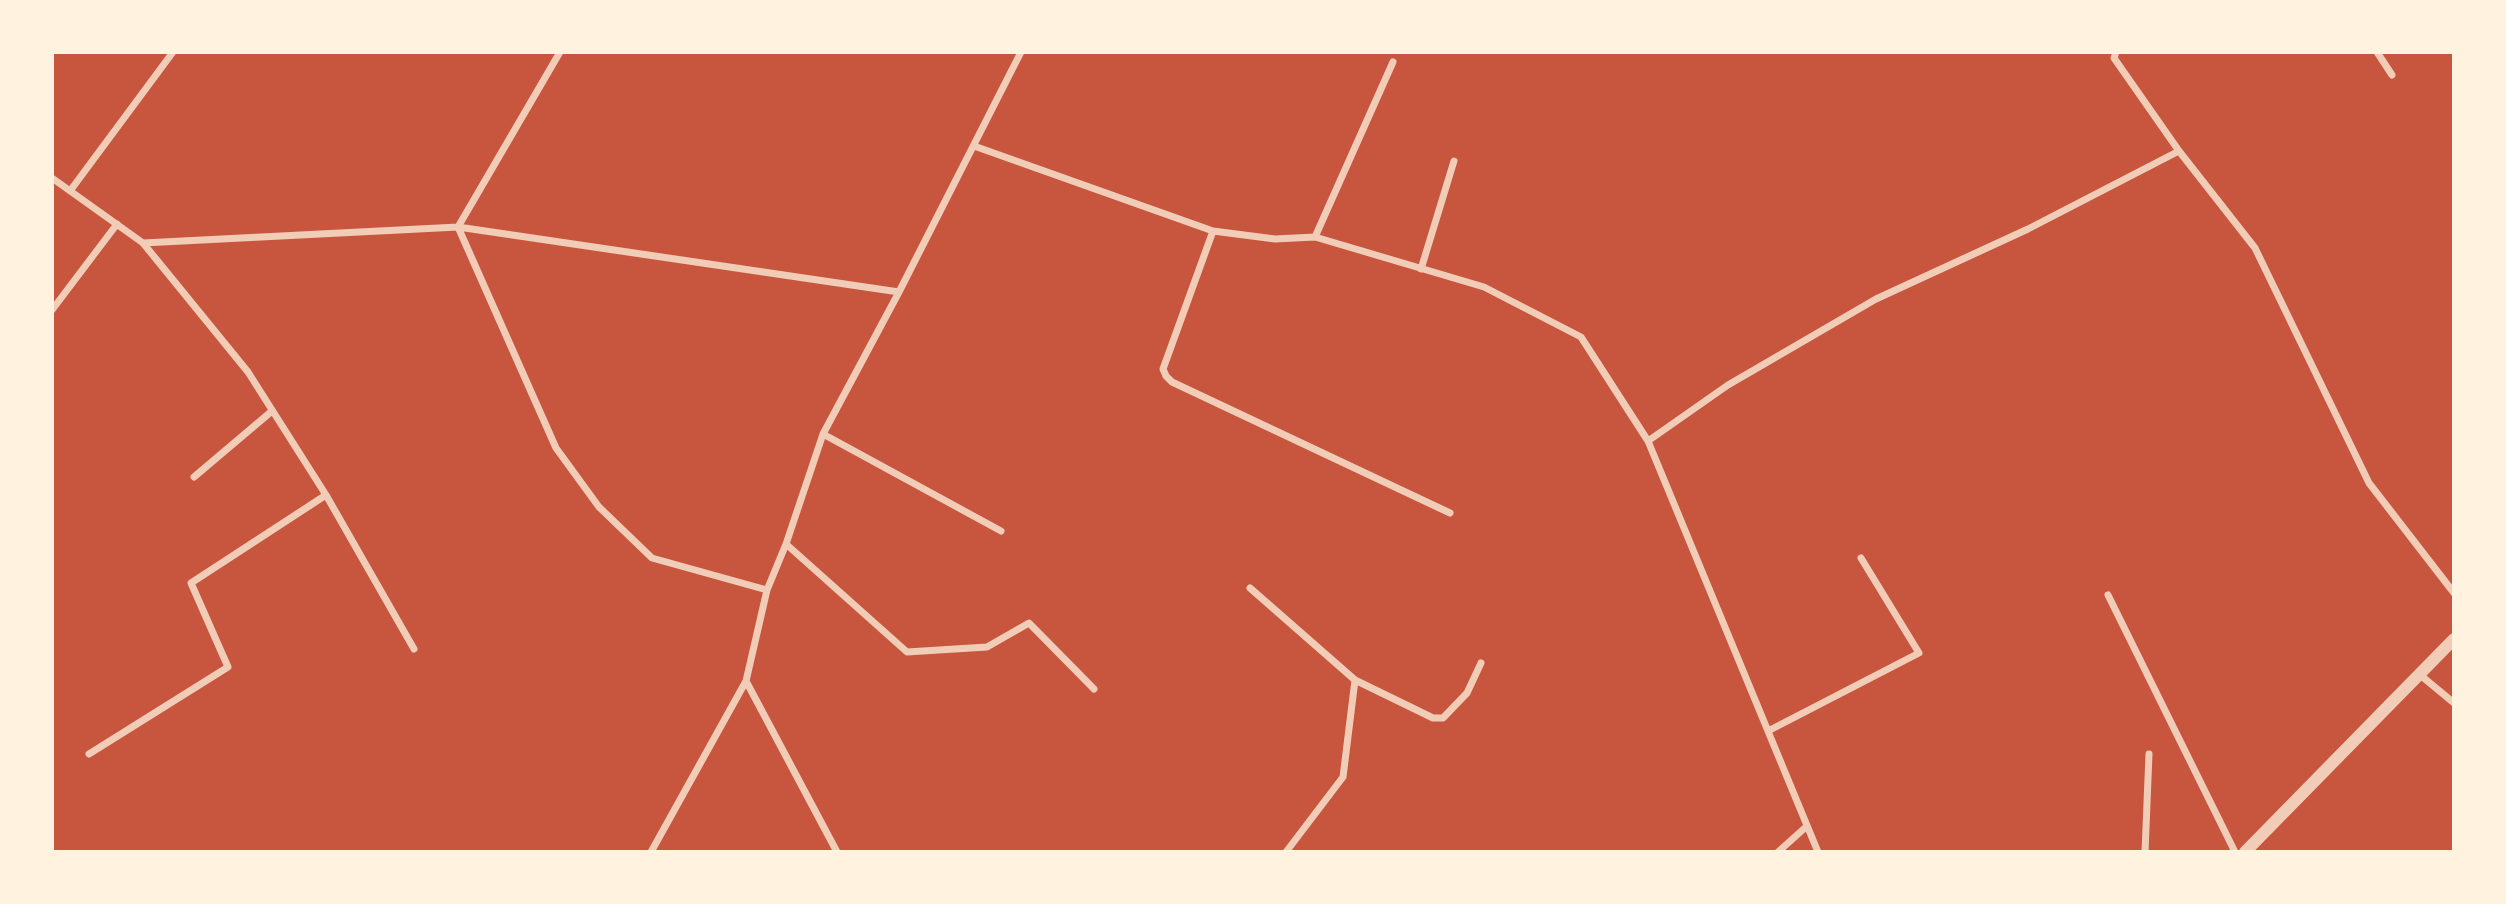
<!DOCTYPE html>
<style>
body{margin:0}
#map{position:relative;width:2506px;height:904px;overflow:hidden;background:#c8553d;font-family:Roboto,sans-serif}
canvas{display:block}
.frame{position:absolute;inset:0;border:54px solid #fff3e0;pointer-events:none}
</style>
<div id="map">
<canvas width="2506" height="904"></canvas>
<div class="frame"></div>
</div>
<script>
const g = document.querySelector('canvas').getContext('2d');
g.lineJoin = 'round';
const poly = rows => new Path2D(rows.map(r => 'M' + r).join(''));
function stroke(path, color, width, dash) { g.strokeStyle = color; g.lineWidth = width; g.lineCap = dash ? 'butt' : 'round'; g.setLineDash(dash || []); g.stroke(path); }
stroke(poly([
 [560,52,458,227,556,448,599,507,652,558,767,590],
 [2116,52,2114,58,2179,151,2255,248,2369,483,2454,593],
 [2377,52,2392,75],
 [974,146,1213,231,1275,239,1315,237,1484,287,1581,337,1648,441,1818,852],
 [52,178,143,243,248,372,326,495,414,649],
 [70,191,173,52],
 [1213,231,1163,369,1166,376,1172,382,1450,513],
 [1315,237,1393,62],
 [143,243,458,227,899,292],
 [1421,269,1454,161],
 [52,310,117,224],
 [823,434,1001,531],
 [1648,441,1728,385,1876,299,2028,229,2179,151],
 [194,477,272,411],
 [786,544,907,652,987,647,1029,623,1094,689],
 [1250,588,1355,680],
 [2108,595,2235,852],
 [2419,674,2454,703],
 [746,681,837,852],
 [1768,731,1919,653,1861,558],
 [89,754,228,667,191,583,326,495],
 [651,852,746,681,767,590,786,544,823,434,899,292,1021,52],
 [1286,852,1343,777,1355,680,1433,718,1443,718,1467,693,1481,663],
 [1778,852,1807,826],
 [2145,852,2149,754]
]), '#f1ccb7', 7);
stroke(poly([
 [2245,852,2454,639]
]), '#f1ccb7', 12);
</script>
